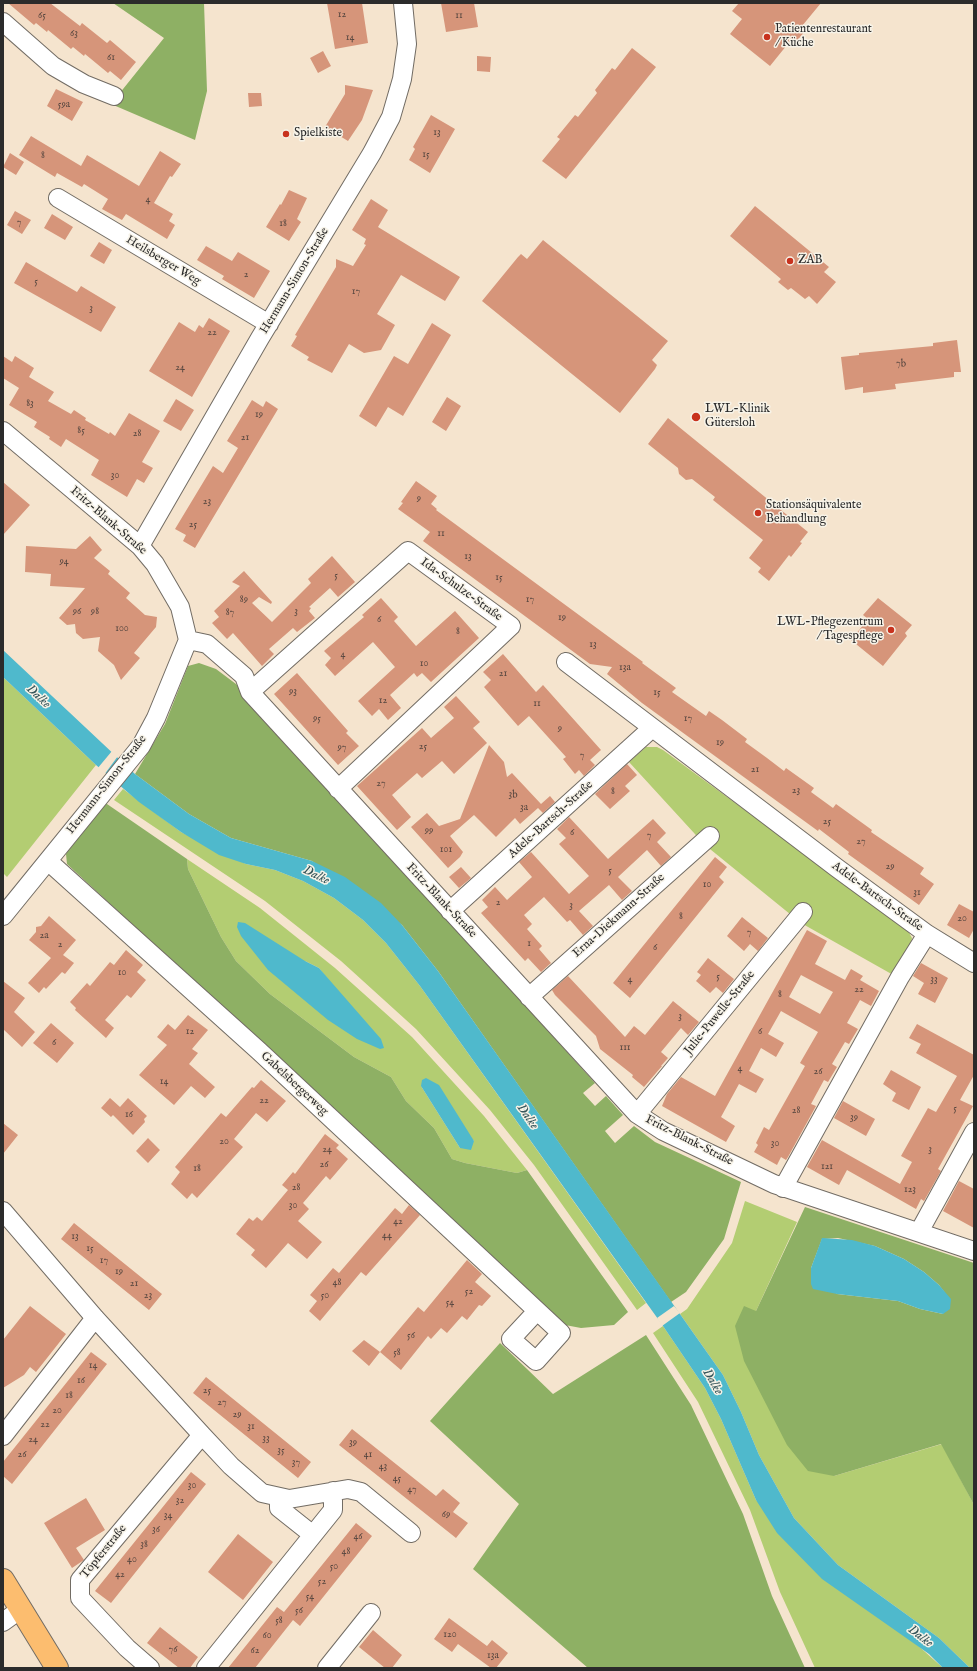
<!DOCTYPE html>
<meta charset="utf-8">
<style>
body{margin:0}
#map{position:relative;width:977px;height:1671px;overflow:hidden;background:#f5e4ce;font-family:"IM FELL English",serif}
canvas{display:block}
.frame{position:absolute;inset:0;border:4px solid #2b2b2b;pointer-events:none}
</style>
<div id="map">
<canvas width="977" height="1671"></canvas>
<div class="frame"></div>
</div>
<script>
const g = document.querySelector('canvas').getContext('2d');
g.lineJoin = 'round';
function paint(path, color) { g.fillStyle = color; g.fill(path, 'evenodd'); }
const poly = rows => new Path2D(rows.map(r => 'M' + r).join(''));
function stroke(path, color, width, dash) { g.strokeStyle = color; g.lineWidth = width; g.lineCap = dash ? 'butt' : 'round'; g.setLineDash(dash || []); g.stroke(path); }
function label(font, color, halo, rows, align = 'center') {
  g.font = font + ' "IM FELL English",serif'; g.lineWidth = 3; g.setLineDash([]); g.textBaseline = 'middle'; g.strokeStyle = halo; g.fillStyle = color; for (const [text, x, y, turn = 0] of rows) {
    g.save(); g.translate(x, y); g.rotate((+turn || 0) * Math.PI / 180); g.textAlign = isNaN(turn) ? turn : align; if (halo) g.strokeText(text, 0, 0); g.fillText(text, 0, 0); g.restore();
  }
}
paint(poly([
 [3,677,96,765,7,877,3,873],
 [646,747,657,747,663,750,907,929,912,938,910,949,895,976,801,923,705,845,629,762],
 [123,789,181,832,246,864,275,870,303,881,334,898,363,920,386,943,420,986,646,1303,637,1310,534,1165,490,1110,416,1029,341,961,265,901,114,800],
 [187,859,260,908,335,968,412,1037,484,1116,527,1170,517,1173,465,1163,452,1159,434,1128,406,1101,391,1077,354,1057,270,994,236,961,221,937,188,869],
 [305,961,319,968,380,1049],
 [421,1086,474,1141,460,1148],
 [745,1201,797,1222,756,1311,834,1476,942,1444,974,1505,974,1668,970,1668,939,1638,838,1565,794,1518,759,1455,741,1412,723,1375,680,1314,687,1309,732,1243],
 [663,1326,705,1388,721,1419,756,1500,943,1668,815,1668,780,1592,750,1510,698,1402,653,1333]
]), '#b3cd72');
paint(poly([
 [113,3,204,3,207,91,195,140,111,104,164,38],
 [199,663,216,669,236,684,595,1083,583,1093,595,1106,606,1096,623,1115,605,1131,615,1143,634,1126,655,1142,741,1182,724,1239,686,1292,671,1302,438,971,402,925,312,861,231,838,189,814,135,774,165,724,188,666],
 [104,804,107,804,187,859,188,869,221,937,236,961,270,994,354,1057,391,1077,406,1101,434,1128,452,1159,465,1163,517,1173,527,1170,628,1312,614,1325,581,1328,565,1325,67,864,66,854,70,847],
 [805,1207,974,1263,974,1505,941,1444,834,1476,808,1471,787,1445,744,1361,735,1326,744,1306,756,1311],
 [838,1238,875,1246,904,1259,924,1272,939,1285,945,1293,943,1314,920,1309,898,1301,837,1294,811,1268,822,1239],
 [646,1335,691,1405,743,1514,772,1596,805,1668,588,1668,473,1569,519,1504,430,1421,500,1343,553,1394]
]), '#8eb064');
paint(poly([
 [3,650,135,774,189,814,231,838,312,861,345,877,381,903,402,925,438,971,723,1375,741,1412,759,1455,794,1518,838,1565,939,1638,970,1668,943,1668,929,1654,822,1579,777,1533,756,1500,721,1419,705,1388,663,1326,420,986,386,943,363,920,334,898,303,881,275,870,246,864,219,855,181,832,139,802,96,765,3,677],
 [238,922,245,923,305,961,319,968,381,1039,384,1048,380,1049,357,1039,328,1020,268,970,241,936,237,927],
 [426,1078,439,1085,474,1141,471,1150,460,1148,421,1086,422,1080],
 [822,1238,852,1240,875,1246,904,1259,924,1272,939,1285,951,1299,950,1309,943,1314,920,1309,898,1301,837,1294,813,1289,811,1284,811,1268]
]), '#4fb9cc');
paint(poly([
 [112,751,118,756,104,775,97,769],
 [674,1306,680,1313,662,1326,657,1318]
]), '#f5e4ce');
paint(poly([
 [8,3,50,3,80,26,82,23,107,43,110,40,136,62,121,80,110,71,108,73,85,54,84,56,73,47,71,49,48,30,47,32,36,23,34,25],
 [327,3,362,3,368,43,335,49],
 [441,3,474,3,478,27,446,32],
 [739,3,821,3,802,26,806,30,795,43,791,40,770,66,730,34,742,19,732,11],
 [632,48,656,67,566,179,542,161,560,139,557,137,575,115,578,117,597,93,595,90,612,68,615,70],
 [323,51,331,66,318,73,310,58],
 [477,56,491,57,490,72,477,71],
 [345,85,373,90,362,120,348,141,325,127,345,94],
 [56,89,83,102,72,121,47,106],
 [248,93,261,93,262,106,249,107],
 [431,115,455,129,430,173,409,160,415,149,413,147],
 [31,136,81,166,87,155,139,186,160,151,181,164,172,177,170,176,154,203,173,214,169,221,175,225,167,239,126,214,122,220,102,209,108,199,84,184,82,187,57,173,55,177,19,155],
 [10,153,24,162,16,175,3,167],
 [289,190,307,198,297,219,301,222,289,241,266,227,280,204,281,205],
 [371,199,388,210,378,227,460,277,445,301,401,275,377,314,395,325,381,350,364,353,349,344,332,373,307,360,309,357,291,346,297,336,295,335,336,267,336,259,353,266,366,245,364,244,366,239,352,230],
 [755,206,829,267,824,272,836,282,817,304,809,296,805,299,791,288,788,290,778,282,781,279,730,236],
 [15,211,31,220,22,234,7,225],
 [52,214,73,227,65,240,44,228],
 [543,240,668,341,652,360,657,365,655,369,620,413,482,301,518,257,521,254,527,259],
 [99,242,112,250,104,264,90,256],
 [206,246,232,261,238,252,270,271,254,298,222,279,224,276,197,260],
 [26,262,77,292,81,286,116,307,101,332,14,283],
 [209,318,230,331,192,397,149,371,179,322,195,332,199,325,203,328],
 [432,323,451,335,403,416,388,407,376,427,359,416,394,356,408,364],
 [957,340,961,372,954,372,954,377,895,384,896,389,863,393,863,387,845,390,841,357,859,355,859,353,933,346,933,343],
 [3,356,12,362,15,356,34,368,29,377,54,392,48,401,71,414,74,410,86,418,85,420,109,434,110,432,115,436,129,413,160,431,142,462,153,468,144,483,137,479,127,497,91,475,99,460,66,439,61,447,49,439,50,437,34,427,37,422,9,405,19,388,3,378],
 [447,397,461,406,446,431,432,422],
 [176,399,194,410,181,431,163,421],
 [252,400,263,407,266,401,278,409,195,548,183,541,186,535,175,529,213,466,223,473,238,448,227,441],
 [668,418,808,532,800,542,802,543,791,557,789,555,769,581,758,572,761,568,749,558,763,540,713,500,715,497,692,479,686,480,679,474,678,468,648,444],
 [416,481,437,496,431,504,437,509,436,510,643,662,642,663,676,688,672,692,706,716,709,711,722,720,747,739,745,742,767,758,784,771,786,768,814,788,811,792,833,808,836,804,872,830,871,832,924,868,920,874,934,884,919,905,848,854,849,852,819,829,818,831,642,703,607,674,612,667,590,664,423,541,430,532,398,509,403,503,401,502],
 [3,482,30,505,3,535],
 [90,536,102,550,94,558,110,571,108,574,130,593,126,598,145,615,157,617,156,627,134,653,140,658,121,680,114,665,98,651,100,637,83,639,76,633,75,624,67,625,59,618,85,588,50,586,51,574,25,572,26,546,76,549],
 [332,556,355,582,338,597,330,588,309,607,311,608,309,611,315,618,297,632,293,628,269,649,274,654,262,666,233,633,227,639,212,623,219,617,214,611,240,586,232,582,244,571,272,602,271,604,259,597,252,603,272,622,311,583,308,579],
 [381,598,398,617,394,621,416,646,455,611,479,638,431,682,422,673,417,677,414,673,390,695,401,708,388,720,379,709,372,716,358,701,395,667,373,642,335,676,325,665,331,658,324,651,364,617,362,615],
 [878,598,912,625,905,633,907,636,883,666,851,640,868,619,863,615],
 [503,654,536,692,543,685,601,750,590,760,595,765,584,776,579,770,575,774,563,759,566,757,529,716,518,726,484,687,491,680,483,672],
 [297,673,348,731,346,733,359,746,338,765,274,694],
 [456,696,480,722,473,728,487,743,454,774,442,761,422,778,417,773,392,795,411,817,397,830,357,786,422,728,431,738,454,718,444,707],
 [489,745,504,762,507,777,512,773,541,804,550,796,555,802,543,813,538,808,520,824,515,818,496,837,474,815,450,836,463,852,460,857,448,868,411,827,427,813,439,826,460,819],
 [627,764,637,775,625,786,630,791,610,809,595,794],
 [569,817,608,859,653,819,666,833,657,842,671,857,661,866,647,850,618,877,632,891,622,900,609,885,579,911,593,926,583,935,570,920,567,922,544,897,524,915,532,924,527,929,542,946,539,949,551,963,541,972,528,958,525,961,481,913,488,907,482,900,495,887,507,900,532,877,519,862,531,852,569,894,589,876,559,844,566,838,557,829],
 [715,857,727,867,719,877,724,882,630,998,613,983],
 [461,867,471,878,459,888,449,877],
 [959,904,974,912,974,929,969,938,947,925],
 [49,916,76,940,63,955,74,963,65,974,62,972,46,989,44,987,39,993,28,983,51,958,29,940,36,932,36,927,41,926],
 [742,917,768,938,758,951,750,944,744,951,727,936],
 [807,930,827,941,815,964,845,980,851,969,863,976,860,980,879,991,871,1006,860,1000,847,1023,858,1029,849,1044,845,1042,832,1064,837,1067,828,1082,824,1080,811,1104,816,1106,788,1157,786,1160,781,1157,777,1165,754,1152,758,1145,756,1143,764,1127,769,1130,805,1066,800,1063,818,1032,781,1011,768,1034,784,1043,776,1057,761,1048,749,1071,764,1079,756,1093,739,1084,721,1117,735,1126,726,1142,662,1106,667,1094,681,1077,715,1096],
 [801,975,833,992,820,1014,789,997],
 [126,950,143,965,137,972,146,980,131,998,127,995,105,1020,114,1028,106,1038,75,1010,76,1008,70,1002,87,983,90,986,110,962,114,965],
 [708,958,734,979,723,993,716,987,710,993,696,981,701,975,697,972],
 [921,963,948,978,935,1003,918,994,924,983,913,976],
 [568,976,625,1037,634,1026,645,1035,673,1001,699,1022,688,1035,681,1028,661,1052,668,1058,661,1066,662,1066,644,1087,632,1077,633,1075,600,1049,596,1036,555,995,552,990],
 [3,981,25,998,14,1012,35,1032,22,1047,3,1029],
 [188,1015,208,1030,192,1049,198,1053,189,1064,215,1087,205,1098,191,1086,174,1105,139,1075,167,1045,157,1037,168,1024,175,1030],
 [51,1023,74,1043,57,1063,33,1043],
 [917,1024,974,1055,974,1075,960,1100,973,1106,938,1169,941,1171,924,1201,921,1199,916,1209,847,1170,839,1185,807,1167,822,1140,900,1184,912,1162,901,1156,928,1108,936,1112,957,1076,916,1053,921,1044,909,1038],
 [891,1070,921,1087,909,1110,892,1101,896,1093,883,1084],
 [261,1080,286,1101,267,1122,256,1113,234,1139,243,1147,197,1198,192,1193,187,1199,171,1184,180,1172,175,1167,221,1113,226,1117,252,1087,254,1088],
 [110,1098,120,1107,128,1098,147,1116,144,1119,145,1122,133,1135,113,1115,111,1117,101,1108],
 [843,1101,875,1119,866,1136,834,1118],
 [3,1123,18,1135,3,1154],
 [325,1134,339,1145,336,1148,348,1159,330,1180,326,1176,303,1203,309,1209,298,1221,322,1242,307,1259,288,1243,266,1268,251,1255,255,1250,236,1234,249,1218,253,1221,257,1217,262,1221,288,1190,282,1185,293,1172,295,1174],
 [148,1138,160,1150,148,1163,136,1151],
 [959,1181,974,1189,974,1228,943,1211],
 [409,1205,420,1215,366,1276,361,1272,320,1321,309,1311,317,1301,310,1295,333,1268,339,1273,395,1208,402,1214],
 [74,1223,162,1294,149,1310,61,1239],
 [467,1260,482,1274,475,1282,491,1296,482,1306,479,1305,467,1320,462,1316,447,1333,441,1328,431,1339,428,1336,401,1370,380,1352,418,1307,424,1312],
 [30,1306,66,1334,36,1372,30,1367,24,1375,3,1388,3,1340],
 [364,1340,380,1352,369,1366,352,1351],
 [91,1352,107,1364,12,1484,3,1476,3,1462],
 [206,1377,311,1462,298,1478,193,1393],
 [352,1429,436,1496,443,1489,460,1503,453,1512,468,1523,456,1538,339,1445],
 [191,1472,206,1484,111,1603,95,1591],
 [86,1498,105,1530,76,1548,84,1560,72,1568,44,1523],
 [356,1523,372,1536,300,1626,293,1620,255,1668,228,1668,277,1607,284,1612],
 [238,1534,273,1562,243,1600,208,1572],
 [449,1618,487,1646,492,1640,508,1653,496,1668,491,1668,458,1644,452,1652,434,1639],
 [160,1627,198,1657,190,1668,179,1668,147,1643],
 [373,1630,402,1655,392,1668,385,1668,359,1647]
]), '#d6957a');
const minor = poly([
 [3,22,53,66,84,84,114,96],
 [58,198,269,324],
 [3,431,140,546,155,564,180,607,188,640],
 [140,546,260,338,372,153,391,117,402,79,407,44,403,3],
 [188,640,207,644,244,676,250,692,637,1114,663,1131,774,1184,974,1251],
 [566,662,837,868,927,934,974,963],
 [250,692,408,551,511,626,338,789],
 [48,861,259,1051,561,1333,536,1361,511,1339,537,1311],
 [450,911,651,729],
 [3,916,141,746,156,718,188,640],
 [529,997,710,836],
 [637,1114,803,912],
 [783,1188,900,977,927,934],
 [3,1211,95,1318,202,1435,231,1466,262,1493,289,1499,348,1489,361,1492,411,1533],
 [919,1232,974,1132],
 [3,1436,95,1318],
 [279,1498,279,1508,313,1535],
 [3,1622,21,1609],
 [150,1668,127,1648,80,1598,80,1580,202,1435],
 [206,1668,333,1510,333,1491],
 [327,1668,371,1613]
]);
const major = poly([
 [3,1580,57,1668]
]);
stroke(minor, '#726c64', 20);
stroke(major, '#726c64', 24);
stroke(minor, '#fff', 18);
stroke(major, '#fcbd6f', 22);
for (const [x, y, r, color] of [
 [767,37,4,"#c8321e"],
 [286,134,4,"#c8321e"],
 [790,261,4,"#c8321e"],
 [696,417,5,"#c8321e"],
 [758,513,4,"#c8321e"],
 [891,630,4,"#c8321e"]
]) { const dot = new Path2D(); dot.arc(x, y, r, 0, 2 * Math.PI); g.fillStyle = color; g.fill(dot); stroke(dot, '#f7f3e8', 1.5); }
label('10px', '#56463f', null, [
 ["12",342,15],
 ["65",42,16],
 ["11",459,16],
 ["63",74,34],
 ["14",350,38],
 ["61",111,58],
 ["59a",64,105],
 ["13",437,133],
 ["15",426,155],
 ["8",43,156],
 ["4",148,200],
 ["7",19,223],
 ["18",283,224],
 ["2",246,275],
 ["5",36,282],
 ["17",356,292],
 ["3",91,309],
 ["22",212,333],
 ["7b",901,364],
 ["24",180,368],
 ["83",30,404],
 ["19",259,415],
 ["85",81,431],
 ["28",137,434],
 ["21",245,438],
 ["30",115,476],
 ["9",419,499],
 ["23",207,502],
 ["25",193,525],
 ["11",441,534],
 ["13",468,557],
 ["94",64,562],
 ["5",336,576],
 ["15",499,578],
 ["89",244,600],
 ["17",530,600],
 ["96",77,612],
 ["98",95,612],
 ["3",296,612],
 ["87",230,613],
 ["19",562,618],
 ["6",379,620],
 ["100",122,629],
 ["8",458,632],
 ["13",593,645],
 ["4",343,655],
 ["10",424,664],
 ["13a",625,668],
 ["21",503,674],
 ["93",293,692],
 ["15",657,693],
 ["12",383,701],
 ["11",537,704],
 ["95",317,719],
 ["17",688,719],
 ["9",560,729],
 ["19",720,743],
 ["25",423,747],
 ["97",342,748],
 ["7",582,756],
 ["21",755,770],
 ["27",381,784],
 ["23",796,791],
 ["8",613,792],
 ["3b",513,795],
 ["3a",524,808],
 ["25",827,822],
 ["99",429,831],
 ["6",572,833],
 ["7",649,836],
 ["27",861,842],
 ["101",446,850],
 ["29",890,867],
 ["5",610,871],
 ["10",707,885],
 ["31",917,893],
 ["2",498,903],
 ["3",571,906],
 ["8",681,917],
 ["20",962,919],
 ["7",749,933],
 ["2a",44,936],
 ["1",529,944],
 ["2",60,945],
 ["6",655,948],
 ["10",122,973],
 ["5",718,977],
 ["4",630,980],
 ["33",934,980],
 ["22",859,990],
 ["8",780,995],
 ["3",680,1017],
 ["12",190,1032],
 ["6",760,1032],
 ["6",54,1043],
 ["111",625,1048],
 ["4",740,1069],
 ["26",818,1072],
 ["14",164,1082],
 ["22",264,1101],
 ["5",955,1109],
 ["28",796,1111],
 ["16",129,1115],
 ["39",854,1118],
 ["20",224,1142],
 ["30",775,1144],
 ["24",327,1150],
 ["3",930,1150],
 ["26",324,1165],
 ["121",827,1167],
 ["18",197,1169],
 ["28",296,1188],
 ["123",910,1190],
 ["30",293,1206],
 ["42",398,1222],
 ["44",387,1236],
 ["13",75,1237],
 ["15",90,1249],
 ["17",104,1261],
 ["19",119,1272],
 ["48",337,1283],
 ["21",134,1284],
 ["52",469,1292],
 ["23",148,1296],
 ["50",325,1296],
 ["54",450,1303],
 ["56",411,1336],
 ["58",397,1353],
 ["14",93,1366],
 ["16",81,1381],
 ["25",207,1391],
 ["18",69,1396],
 ["27",222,1403],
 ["20",57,1411],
 ["29",237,1415],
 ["22",45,1425],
 ["31",251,1427],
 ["33",266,1439],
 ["24",33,1440],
 ["39",353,1443],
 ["35",281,1451],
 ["26",22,1455],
 ["41",368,1455],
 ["37",296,1463],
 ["43",383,1467],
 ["45",397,1479],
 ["30",192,1486],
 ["47",412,1490],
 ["32",180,1501],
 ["69",446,1515],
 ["34",168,1516],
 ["36",156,1530],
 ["46",358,1537],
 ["38",144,1545],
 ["48",346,1552],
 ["40",132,1560],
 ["50",334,1567],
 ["42",120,1575],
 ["52",322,1582],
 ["54",310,1597],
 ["56",299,1611],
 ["58",279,1621],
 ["120",450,1635],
 ["60",267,1636],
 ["76",173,1650],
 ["62",255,1651],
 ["13a",493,1656]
]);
label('12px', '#2b2b2b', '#f7f3e8', [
 ["Patientenrestaurant",775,30],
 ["/ Küche",775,44],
 ["Spielkiste",294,134],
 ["ZAB",798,261],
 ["LWL-Klinik",705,410],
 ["Gütersloh",705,424],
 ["Stationsäquivalente",766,506],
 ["Behandlung",766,520],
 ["LWL-Pflegezentrum",883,623,"right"],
 ["/ Tagespflege",883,637,"right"]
], 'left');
label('12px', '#2b2b2b', '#f7f3e8', [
 ["Heilsberger Weg",163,261,31],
 ["Hermann-Simon-Straße",295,281,-59],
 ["Fritz-Blank-Straße",108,521,41],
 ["Ida-Schulze-Straße",461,590,36],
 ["Hermann-Simon-Straße",107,785,-52],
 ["Adele-Bartsch-Straße",551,820,-42],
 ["Adele-Bartsch-Straße",877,897,36],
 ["Fritz-Blank-Straße",441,901,47],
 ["Erna-Diekmann-Straße",619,916,-42],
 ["Julie-Puwelle-Straße",720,1013,-51],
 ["Gabelsbergerweg",294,1084,43],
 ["Fritz-Blank-Straße",689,1141,27],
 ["Töpferstraße",104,1552,-51]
]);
label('italic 13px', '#36565b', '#f7f3e8', [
 ["Dalke",38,697,43],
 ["Dalke",316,876,26],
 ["Dalke",527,1117,55],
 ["Dalke",712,1382,60],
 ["Dalke",920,1637,37]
]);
</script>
